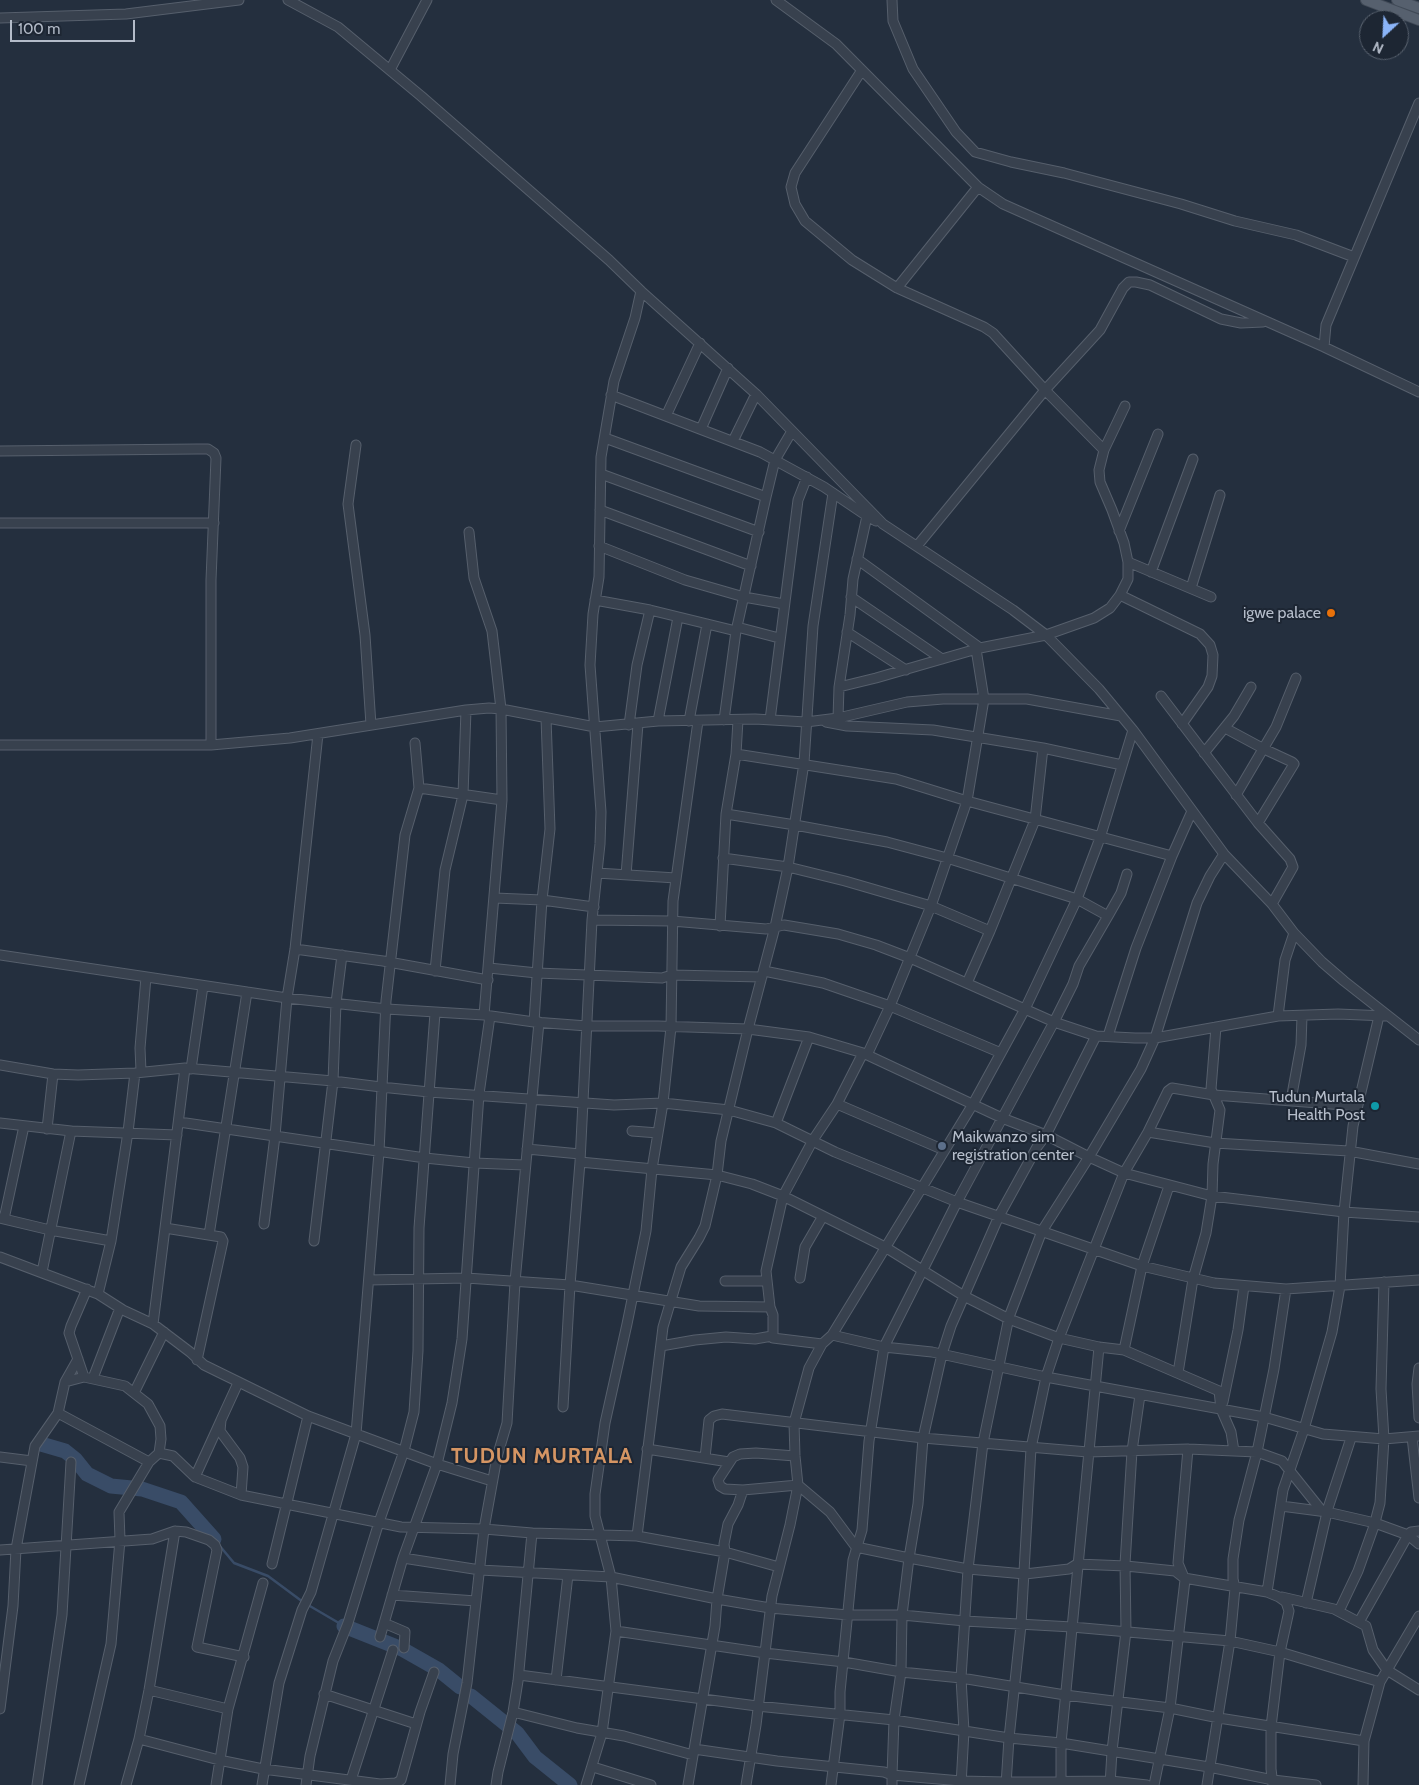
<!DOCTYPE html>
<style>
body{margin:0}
#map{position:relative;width:1419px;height:1785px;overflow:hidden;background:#242f3e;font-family:Cabin,sans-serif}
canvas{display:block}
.north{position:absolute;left:1359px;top:10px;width:50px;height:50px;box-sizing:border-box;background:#1d2633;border:1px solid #59626f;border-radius:50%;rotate:205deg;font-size:14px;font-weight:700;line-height:20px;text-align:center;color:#b4bcc9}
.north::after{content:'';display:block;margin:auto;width:18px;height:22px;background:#8ab4f8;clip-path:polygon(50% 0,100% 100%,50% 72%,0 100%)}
.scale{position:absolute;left:10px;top:20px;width:125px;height:22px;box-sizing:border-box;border:2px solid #b4bcc9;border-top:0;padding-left:6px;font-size:15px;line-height:18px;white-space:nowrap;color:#b4bcc9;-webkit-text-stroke:4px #1d2633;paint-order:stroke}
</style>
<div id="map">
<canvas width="1419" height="1785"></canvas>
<div class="north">N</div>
<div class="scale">100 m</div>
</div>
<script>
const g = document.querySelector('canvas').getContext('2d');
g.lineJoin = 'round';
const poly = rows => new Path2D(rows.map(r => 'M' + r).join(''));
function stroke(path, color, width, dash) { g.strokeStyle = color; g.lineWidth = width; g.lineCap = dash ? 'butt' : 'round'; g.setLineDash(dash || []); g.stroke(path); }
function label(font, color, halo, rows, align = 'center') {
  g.font = font + ' Cabin,sans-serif'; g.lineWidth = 4; g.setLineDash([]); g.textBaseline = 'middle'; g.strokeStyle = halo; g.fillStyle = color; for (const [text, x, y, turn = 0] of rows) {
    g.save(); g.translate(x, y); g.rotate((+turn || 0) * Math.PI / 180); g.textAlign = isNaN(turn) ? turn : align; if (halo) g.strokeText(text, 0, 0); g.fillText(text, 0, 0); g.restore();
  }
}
stroke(poly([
 [214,1539,234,1563,268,1576,303,1602,344,1626]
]), '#394c67', 2.5);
stroke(poly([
 [41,1444,65,1451,75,1459,87,1474,111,1486,142,1489,181,1502,214,1539],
 [344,1626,402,1649,439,1670,460,1687],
 [471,1696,517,1733,535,1757,570,1785]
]), '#394c67', 15);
const minor = poly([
 [288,0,338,27,421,96,609,260,641,291,756,394,883,524,1013,610,1046,635,1099,689,1133,730,1224,854,1272,904,1294,933,1322,962,1344,981,1419,1040],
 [776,0,836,44,978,187,1003,204,1324,347,1419,392],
 [892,0,893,21,913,69,956,132,975,152,1011,162,1064,173,1181,204,1235,221,1296,235,1354,257],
 [0,18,126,14,239,0],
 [390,70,427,0],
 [862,70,795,173,791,187,795,204,805,221,852,260,897,288,984,327,993,333,1045,390,1104,450],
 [897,288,978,187],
 [1324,347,1326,325,1419,103],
 [611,395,760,452,824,487,867,516,876,521],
 [666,416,700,343],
 [701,429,728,368],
 [605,438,766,497],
 [733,441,756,394],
 [356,445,348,504,365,635,371,725],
 [0,451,197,449,208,449,214,453,216,458,211,580,211,745],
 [601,474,759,532],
 [600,510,751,566],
 [0,523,214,523],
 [1119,531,1158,434],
 [469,532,474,578,492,631,501,709,502,800,484,1015],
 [599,546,685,580,744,597,784,604],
 [917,546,1045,390,1100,330,1123,288,1129,282,1136,282,1150,285,1221,319,1241,323,1263,322],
 [857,559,980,648],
 [1128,562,1211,597],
 [1151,572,1193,459],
 [1191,588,1220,495],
 [1120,595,1200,634,1210,645,1213,655,1212,676,1208,687,1182,724],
 [851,597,942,659],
 [595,600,650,610,736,631],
 [737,627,779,638],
 [847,632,906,670],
 [839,687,876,678,980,648,1046,635,1094,618,1110,608,1120,595,1128,579,1128,562,1124,543,1112,510,1100,482,1099,470,1104,450,1125,406],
 [1161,696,1258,823,1290,859,1293,867,1272,904],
 [838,718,839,687,850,615,853,579,867,516],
 [724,720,736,631,766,497,775,460,792,431],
 [770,720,798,500,807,477],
 [658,721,678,617],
 [689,721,707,624],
 [826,722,847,726,933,730,1043,748,1122,765],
 [629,725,637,665,650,610],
 [1225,728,1264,749,1292,762,1294,764,1258,823],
 [0,745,211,745,290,738,466,710,489,708,501,709,595,727,658,721,755,719,806,722,838,718,907,702,943,699,1027,699,1121,716],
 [1204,753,1234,716,1251,687],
 [736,754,896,779,967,801,1172,856],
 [419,788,502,800],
 [1236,795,1276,727,1296,678],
 [726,814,795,825,887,842,947,858,1077,899,1108,916,1079,966,1073,984,1054,1022,957,1202,884,1347,869,1441,862,1530,853,1560,840,1692,840,1714,831,1785],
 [723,858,788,867,845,881,931,906,990,931,967,983],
 [597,873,676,878],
 [626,875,638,724],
 [495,898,542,900,594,907],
 [1108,916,1121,893,1127,874],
 [592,920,672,921,766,929,784,925,838,934,876,945,910,958,1054,1022,1096,1036,1135,1038,1155,1038,1278,1016,1338,1014,1386,1016],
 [720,926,726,814,736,754,738,720],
 [990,931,1035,820,1043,748],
 [295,949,383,961,488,980],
 [0,955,287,998,387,1009,484,1015,534,1022,587,1026,658,1026,748,1029,809,1037,863,1053,1002,1118,1046,1135,1089,1157,1124,1173,1212,1196,1344,1212,1419,1217],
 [489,968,537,973,662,978,672,975,762,977],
 [435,971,445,870,463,795,466,710],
 [764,971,823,983,890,1006,1001,1053],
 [1278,1016,1285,960,1294,933],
 [534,1022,542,900,550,829,546,718],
 [1096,1036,1046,1135,1037,1147,999,1216,951,1326,942,1354,923,1438,918,1504,909,1558,902,1615,901,1672,894,1720,892,1775,961,1781,1006,1782,1111,1781,1147,1785],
 [1108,1036,1136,948,1172,856,1192,811],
 [867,1055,890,1006,931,906,967,801,984,699,976,649],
 [0,1065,53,1074,78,1075,135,1073,185,1068,333,1081,381,1087,429,1092,614,1105,663,1103,729,1110,776,1123,835,1152,957,1202,1142,1266,1214,1283,1286,1289,1419,1280],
 [191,1069,203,986],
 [141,1071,140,1048,146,977],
 [1291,1100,1301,1045,1302,1016],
 [837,1104,944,1150],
 [179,1122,425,1158,474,1163,525,1165],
 [0,1123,71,1131,177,1135],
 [776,1123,809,1037],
 [47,1129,53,1074],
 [632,1131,658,1133],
 [1148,1132,1215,1143,1349,1151,1419,1164],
 [527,1149,580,1154],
 [580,1162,717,1175,752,1184,783,1196,885,1247,964,1296,1009,1319,1059,1338,1099,1347,1124,1350,1219,1391,1221,1409,1231,1432,1234,1451],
 [0,1218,50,1230,111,1241],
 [4,1219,24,1126],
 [264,1224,275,1136,287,998,295,949,318,734],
 [165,1228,221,1237,223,1241,197,1360],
 [209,1235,247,992],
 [314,1241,333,1081,336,1003,342,955],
 [0,1257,98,1294,123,1310,153,1324,190,1352,204,1365,308,1416,437,1464,492,1481],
 [42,1272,71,1131],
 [800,1278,805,1247,823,1216],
 [369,1280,466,1278,570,1285,699,1306,770,1307],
 [725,1281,767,1281],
 [87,1289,71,1326,69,1333,84,1377,65,1382,58,1413,149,1462],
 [98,1294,111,1241,128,1132,135,1073],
 [153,1324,185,1068],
 [832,1335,884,1347,932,1352,1046,1377,1264,1417,1323,1434,1384,1439,1419,1436],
 [822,1344,773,1338,773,1315,770,1307,766,1271,783,1196,813,1140,837,1104,863,1053],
 [661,1346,695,1340,726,1337,755,1339,772,1336],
 [1124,1350,1142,1266,1169,1186],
 [1419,1368,1417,1384,1419,1418],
 [1178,1373,1193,1279,1206,1233,1212,1196,1213,1164,1220,1110,1211,1089,1216,1027],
 [84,1377,125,1386,148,1404,160,1426,161,1439,159,1453],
 [93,1378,120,1308],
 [65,1382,78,1359],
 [238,1383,221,1420,220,1431,240,1458,243,1467,241,1495],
 [134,1393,164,1332],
 [1223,1402,1238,1330,1244,1286],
 [563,1407,570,1285,580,1162,592,920,600,844,601,812,590,665,593,614,599,577,601,457,614,381,635,318,641,291],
 [1412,1437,1419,1498],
 [647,1449,729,1462],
 [795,1456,756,1453,740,1454,733,1457,718,1480,720,1486,725,1489,743,1490,798,1485,830,1512,856,1547,909,1558,968,1569,1025,1574,1069,1569,1077,1564,1126,1566,1175,1571,1184,1578,1267,1592,1279,1597,1286,1602,1289,1611,1280,1652,1271,1727,1271,1769,1273,1785],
 [0,1457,32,1461],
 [705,1458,709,1420,714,1416,722,1414,923,1438,1088,1452,1188,1449,1257,1452,1282,1461,1322,1511],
 [195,1477,241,1495,401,1527,484,1529,497,1457,507,1423,515,1282,539,1022],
 [1281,1506,1327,1512,1375,1523,1408,1535,1419,1544],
 [637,1536,663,1327,681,1267,699,1238,705,1226,717,1175,721,1141,748,1029,775,927,788,867,804,763,813,626,833,493],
 [0,1550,152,1539,175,1531,186,1532,209,1540,215,1545,217,1550,197,1647,244,1657],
 [403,1558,480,1570,611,1577,717,1599,770,1608,848,1615,902,1615,965,1621,1072,1627,1230,1641,1280,1652,1380,1682],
 [272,1564,308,1416],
 [1267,1592,1283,1490,1304,1429,1332,1332,1340,1286,1344,1212,1353,1126,1379,1016],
 [392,1595,476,1601],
 [1282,1597,1334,1609,1366,1626,1373,1650,1387,1670,1419,1690],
 [1306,1603,1328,1508,1351,1438],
 [1339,1611,1358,1571,1374,1526,1380,1503,1384,1439,1381,1389,1384,1282],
 [1359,1622,1408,1535,1411,1532,1419,1531],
 [384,1623,405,1632,404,1648],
 [616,1631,765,1653,844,1662,901,1672,961,1678,1065,1695,1170,1708,1219,1718,1364,1741],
 [380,1637,403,1558,437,1464,452,1403,462,1339,479,1094,490,1016],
 [519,1675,757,1706,894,1720,1009,1738,1061,1743,1209,1767,1273,1780,1316,1785],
 [556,1680,568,1575],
 [149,1690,228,1709],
 [324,1694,416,1724],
 [0,1709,13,1606,16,1549,35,1446,58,1413],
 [513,1712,577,1728,624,1736,693,1755],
 [139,1739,219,1760,263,1769,380,1784,396,1783,401,1780,420,1712,434,1672],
 [694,1749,777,1761,884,1772,892,1775,892,1785],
 [593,1767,651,1785],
 [351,1780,393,1650],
 [37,1785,62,1615,71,1462],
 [79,1785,111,1644,120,1540,119,1512,149,1462,159,1453,173,1456,195,1477,221,1420],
 [126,1785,139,1739,149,1690,175,1531],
 [216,1785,228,1709,263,1583],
 [262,1785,279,1683,302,1610,311,1592,356,1434,379,1152,386,1001,405,835,419,788,415,743],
 [306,1785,310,1756,333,1661,348,1623,379,1522,404,1451,414,1412,418,1351,419,1228,435,1013],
 [450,1785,453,1754,467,1683,484,1529,532,1533],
 [496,1785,498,1772,513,1712,518,1681,532,1533,637,1536,725,1552,779,1567],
 [586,1785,602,1733,616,1631,611,1577,595,1516,595,1494,605,1423,627,1324,646,1231,652,1169,663,1103,671,1027,673,901,698,721],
 [688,1785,715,1626,717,1599,725,1552,724,1544,728,1524,738,1505,743,1490],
 [746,1785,756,1725,772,1596,790,1525,798,1485,795,1456,794,1423,809,1368,822,1344,832,1335,973,1104,1025,1009,1077,899,1100,838,1133,730],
 [961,1785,964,1731,961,1678,968,1569,983,1443,1009,1317,1042,1231,1089,1157,1141,1069,1155,1038,1197,903,1210,876,1224,854],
 [1006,1785,1009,1738,1021,1625,1031,1448,1046,1377,1059,1338,1124,1173,1148,1132,1168,1091,1172,1088,1214,1095,1357,1106],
 [1061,1785,1061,1743,1099,1347],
 [1110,1785,1112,1751,1126,1631,1125,1564,1132,1451,1140,1395],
 [1154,1785,1170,1708,1185,1580,1178,1563,1188,1449],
 [1207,1785,1230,1641,1235,1588,1233,1579,1233,1559,1239,1520,1257,1452,1274,1369,1286,1289],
 [1363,1785,1364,1741,1380,1682,1419,1616]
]);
const major = poly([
 [1366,0,1419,20],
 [1397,0,1419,8]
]);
stroke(minor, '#565f6c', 11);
stroke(major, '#414a57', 12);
stroke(minor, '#38414e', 9);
stroke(major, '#56606e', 10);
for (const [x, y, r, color] of [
 [1331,613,5,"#e8710a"],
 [1375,1106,5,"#0f9aa8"],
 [942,1146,5,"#5c6f8a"]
]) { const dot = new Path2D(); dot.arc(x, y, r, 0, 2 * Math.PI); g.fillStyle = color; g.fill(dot); stroke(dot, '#1d2633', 2); }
label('16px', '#b4bcc9', '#1d2633', [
 ["igwe palace",1321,613],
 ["Tudun Murtala",1365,1097],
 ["Health Post",1365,1115],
 ["Maikwanzo sim",952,1137,"left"],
 ["registration center",952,1155,"left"]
], 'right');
g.letterSpacing = '1px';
label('bold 21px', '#d59563', '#1d2633', [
 ["TUDUN MURTALA",542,1457]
]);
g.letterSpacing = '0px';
</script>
